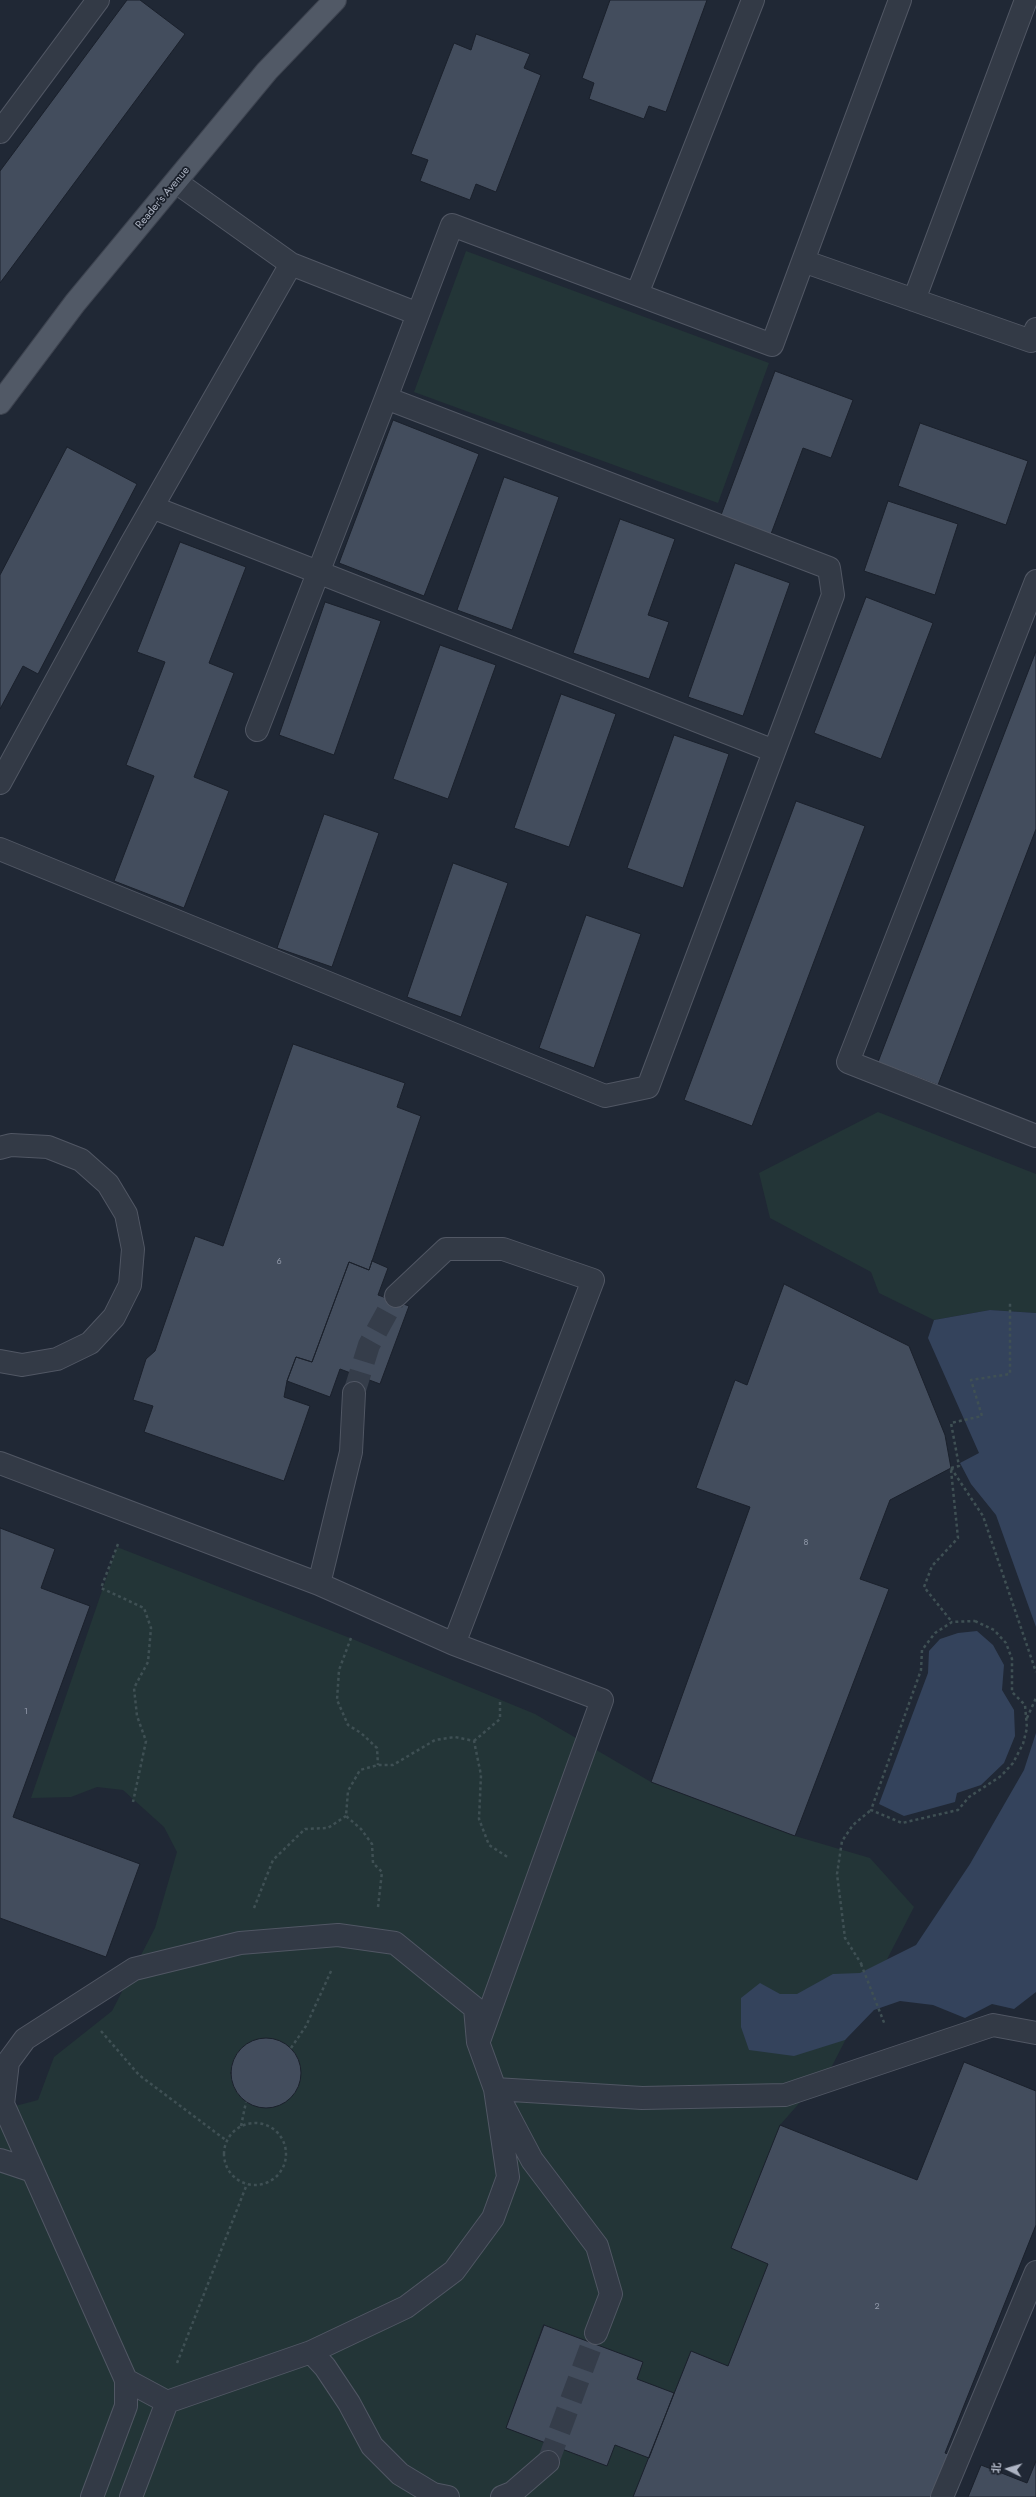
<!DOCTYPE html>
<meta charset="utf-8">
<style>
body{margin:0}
#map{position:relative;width:1036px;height:2497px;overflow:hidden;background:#202835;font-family:Jost,"Noto Sans SC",sans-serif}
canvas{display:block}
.north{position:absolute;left:988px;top:2449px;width:40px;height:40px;-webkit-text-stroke:3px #191f2a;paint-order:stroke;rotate:275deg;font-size:11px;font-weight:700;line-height:16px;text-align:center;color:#adb4c3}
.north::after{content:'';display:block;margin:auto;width:14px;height:18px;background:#adb4c3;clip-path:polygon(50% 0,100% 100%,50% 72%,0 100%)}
</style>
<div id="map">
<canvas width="1036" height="2497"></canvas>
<div class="north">北</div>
</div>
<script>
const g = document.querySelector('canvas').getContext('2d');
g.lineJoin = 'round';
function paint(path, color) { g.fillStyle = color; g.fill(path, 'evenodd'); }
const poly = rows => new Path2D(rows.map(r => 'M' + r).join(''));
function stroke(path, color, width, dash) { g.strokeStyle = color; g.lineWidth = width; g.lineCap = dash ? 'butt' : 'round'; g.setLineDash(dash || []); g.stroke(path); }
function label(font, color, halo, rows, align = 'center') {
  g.font = font + ' Jost,sans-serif'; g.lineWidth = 3.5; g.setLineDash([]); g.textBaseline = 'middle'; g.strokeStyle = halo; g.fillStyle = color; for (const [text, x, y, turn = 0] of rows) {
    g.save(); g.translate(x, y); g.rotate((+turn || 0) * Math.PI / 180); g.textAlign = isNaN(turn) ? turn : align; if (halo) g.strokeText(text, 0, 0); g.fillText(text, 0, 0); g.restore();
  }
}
paint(poly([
 [466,251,769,363,718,503,414,392],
 [878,1112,1036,1174,1036,1313,990,1310,934,1320,879,1293,871,1272,770,1218,759,1173],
 [117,1547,350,1638,535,1714,651,1782,795,1836,870,1858,914,1907,832,2066,780,2125,731,2248,768,2264,728,2366,691,2351,674,2393,637,2379,643,2362,543,2325,506,2428,607,2466,615,2445,649,2458,633,2497,0,2497,0,2110,38,2100,54,2057,112,2011,155,1928,177,1852,164,1827,123,1790,97,1787,71,1797,31,1798]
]), '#233537');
paint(poly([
 [990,1310,1036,1313,1036,1627,996,1515,971,1484,960,1463,979,1453,928,1338,934,1320],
 [977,1631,993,1645,1004,1665,1002,1690,1014,1710,1015,1736,1004,1763,981,1785,957,1793,955,1802,904,1816,879,1804,928,1673,929,1651,940,1639,958,1633],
 [1036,1733,1036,1992,1014,2009,992,2004,965,2018,933,2005,900,2001,874,2010,845,2040,794,2056,749,2050,741,2027,741,1998,760,1983,780,1994,797,1994,833,1974,860,1973,916,1945,970,1864,1024,1770]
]), '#34435c');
const building = poly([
 [127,0,140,0,185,34,0,283,0,171,127,0],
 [610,0,707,0,666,112,649,106,644,119,589,99,594,83,582,78,610,0],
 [476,34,530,54,524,68,541,75,496,192,476,184,470,200,420,181,428,160,411,154,454,43,471,50,476,34],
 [775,371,853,400,831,458,803,448,771,534,721,515,775,371],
 [393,420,479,454,424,596,339,563,393,420],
 [920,423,1028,461,1006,525,898,486,920,423],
 [67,447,137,484,38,674,23,666,0,709,0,575,67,447],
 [504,477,559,497,512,630,457,610,504,477],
 [888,501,958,524,935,595,864,571,888,501],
 [620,519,675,539,648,615,669,622,649,679,573,653,620,519],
 [180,542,246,567,209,663,234,673,194,777,229,791,184,908,114,881,154,776,126,765,165,662,137,652,180,542],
 [735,563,790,583,743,716,688,697,735,563],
 [866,597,933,623,881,759,814,733,866,597],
 [325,602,381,621,334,755,279,735,325,602],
 [440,645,496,665,448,799,393,779,440,645],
 [1036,651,1036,829,938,1085,878,1062,1036,651],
 [561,694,616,714,569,847,514,828,561,694],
 [674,735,729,754,683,888,627,868,674,735],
 [796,801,865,826,752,1126,684,1100,796,801],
 [324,814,379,833,332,967,277,948,324,814],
 [453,863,508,883,461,1017,407,997,453,863],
 [586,915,641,934,594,1068,539,1048,586,915],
 [293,1044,405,1083,397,1107,421,1116,369,1270,349,1262,312,1362,296,1357,287,1381,284,1397,310,1406,284,1481,144,1432,153,1406,133,1400,146,1359,155,1351,195,1236,223,1246,293,1044],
 [372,1261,388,1268,378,1295,409,1306,380,1384,340,1369,330,1397,287,1381,296,1357,312,1362,349,1262,369,1270,372,1261],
 [784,1284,909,1346,945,1435,951,1468,890,1500,860,1579,889,1589,795,1836,651,1782,750,1507,696,1488,735,1380,747,1385,784,1284],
 [0,1528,55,1549,41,1588,90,1606,13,1817,140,1864,106,1957,0,1918,0,1528],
 '231 2073a35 35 0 1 1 70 0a35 35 0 1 1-70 0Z',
 [964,2062,1036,2091,1036,2225,945,2453,957,2457,941,2497,633,2497,691,2351,728,2366,768,2264,731,2248,780,2125,917,2180,964,2062],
 [544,2325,643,2362,637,2379,674,2393,649,2458,615,2445,607,2466,506,2428,544,2325],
 [1036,2461,1036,2497,968,2497,981,2465,1027,2483,1036,2461]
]);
paint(building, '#434d5d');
stroke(building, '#1b212c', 1);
stroke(poly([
 [354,1393,369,1345,396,1296],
 [548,2462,596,2333]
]), '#353d4a', 22, [22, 11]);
const minor = poly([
 [0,132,98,0],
 [176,182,291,264,418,314],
 [803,261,900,0],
 [637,294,753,0],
 [914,300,1026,0],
 [152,507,774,751],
 [1036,581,848,1062,1036,1136],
 [257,730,386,398],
 [0,783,131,544,291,264],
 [0,849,605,1096,648,1087,833,595,829,568,386,398,452,225,772,345,803,261,1031,341,1036,329],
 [0,1148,11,1145,48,1147,81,1160,108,1184,126,1214,133,1249,130,1285,114,1317,90,1343,57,1359,22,1365,0,1361],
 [396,1296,446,1249,503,1249,593,1280,454,1644,602,1700,480,2038],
 [354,1393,351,1452,319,1584,454,1644],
 [0,1463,319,1584],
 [338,1935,395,1943,475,2008,478,2042,495,2089,508,2177,493,2218,454,2271,406,2307,311,2352,167,2402,126,2380,3,2104,8,2062,25,2039,134,1969,240,1943,338,1935],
 [495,2089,642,2098,785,2095,993,2025,1036,2033],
 [503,2105,532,2160,597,2246,611,2294,596,2333],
 [0,2160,33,2171],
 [311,2352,325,2367,349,2403,372,2446,400,2474,433,2494,448,2497],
 [92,2497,126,2406,126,2380],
 [131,2497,167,2402],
 [502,2497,512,2493,548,2462],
 [942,2497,1036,2272]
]);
const major = poly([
 [0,403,75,303,267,71,335,0]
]);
stroke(minor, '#515764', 24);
stroke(major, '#3d434f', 24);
stroke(poly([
 [951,1468,959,1466,951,1423,982,1416,971,1380,1010,1374,1010,1303],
 [951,1468,983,1516,1036,1672],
 [951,1470,958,1538,932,1566,924,1587,952,1622],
 [118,1544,101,1588,144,1608,151,1628,148,1662,134,1688,137,1716,146,1741,133,1802],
 [975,1621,994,1630,1006,1643,1012,1659,1012,1692,1025,1705,1027,1728,1023,1744,1013,1763,1001,1776,969,1797,958,1810,902,1823,871,1810,921,1670,922,1650,935,1633,952,1622,975,1621],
 [351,1638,339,1670,337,1700,348,1725,361,1733,377,1748,378,1765],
 [1027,1718,1036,1698],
 [474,1741,500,1719,500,1700],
 [378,1907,382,1872,373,1863,372,1844,361,1829,346,1816,348,1791,360,1770,378,1765,393,1765,435,1740,455,1737,474,1741,481,1775,479,1819,489,1845,509,1858],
 [254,1908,273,1860,305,1829,328,1828,346,1816],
 [861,1964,885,2025],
 [862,1965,845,1938,837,1874,842,1841,853,1825,871,1810],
 [101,2031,139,2075,227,2141],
 [291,2048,306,2026,332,1969],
 '224 2154a31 31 0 1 1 62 0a31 31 0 1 1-62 0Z',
 [241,2126,246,2102],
 [177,2363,247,2184]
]), '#3f5054', 2.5, [3, 3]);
stroke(minor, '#333a46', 22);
stroke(major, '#515966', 22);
label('9px', '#929aaa', null, [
 ["6",279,1262],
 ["8",806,1543],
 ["1",26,1712],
 ["2",877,2307]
]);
label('11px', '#adb4c3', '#191f2a', [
 ["Reader's Avenue",163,198,-50]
]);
</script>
